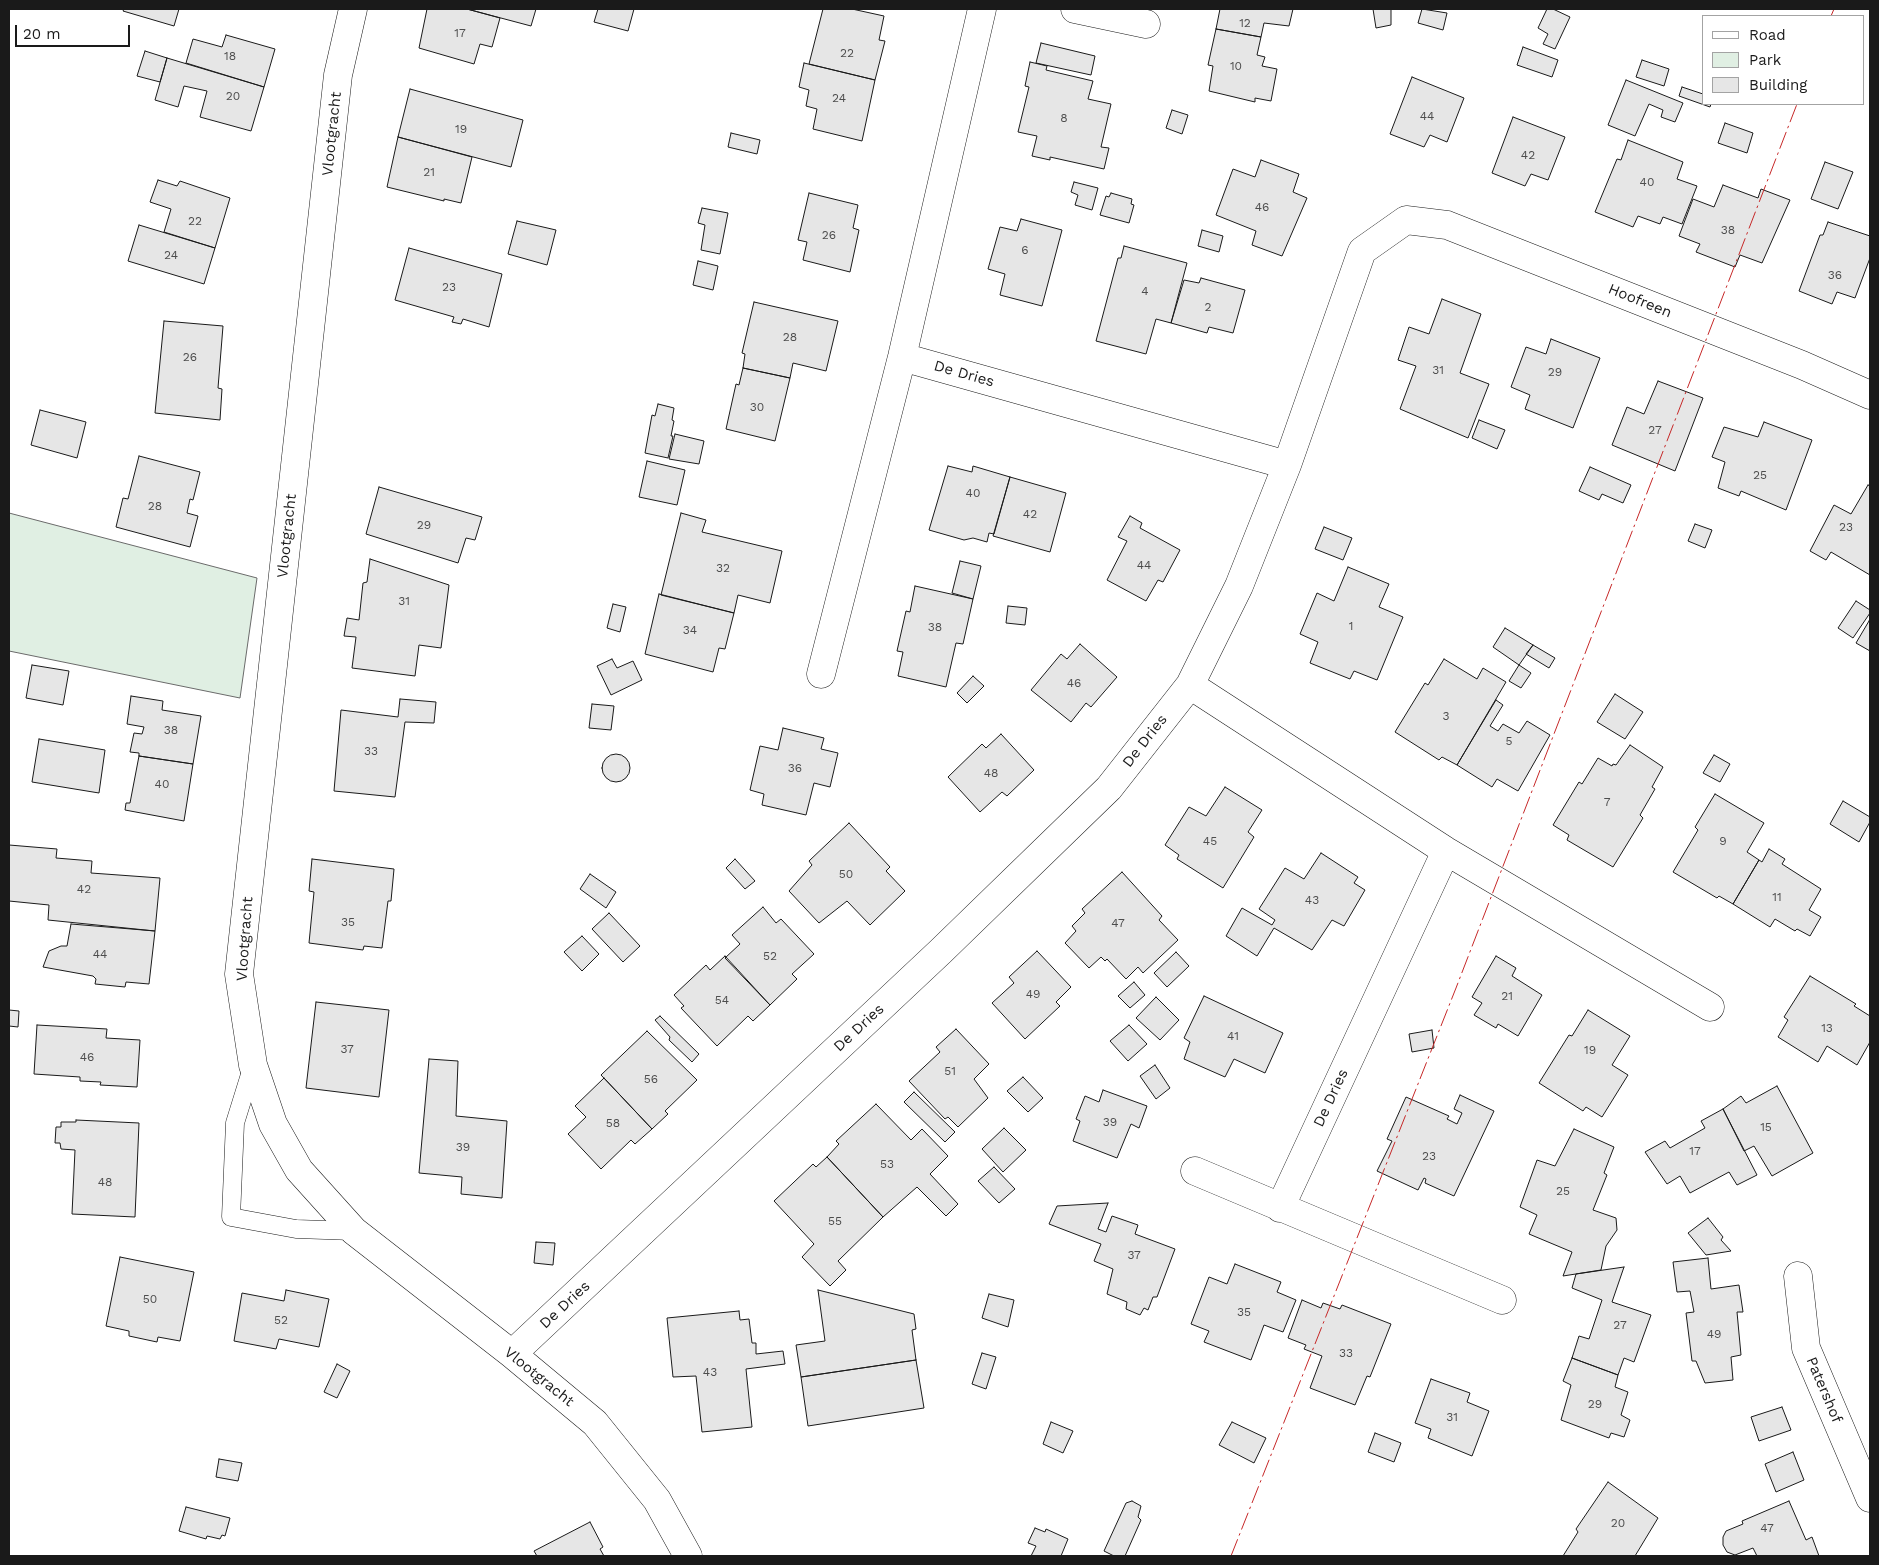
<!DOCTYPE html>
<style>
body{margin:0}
#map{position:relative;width:1879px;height:1565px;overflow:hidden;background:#fff;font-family:"Work Sans",sans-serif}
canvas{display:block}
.frame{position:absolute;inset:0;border:10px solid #1a1a1a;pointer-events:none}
.legend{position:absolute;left:1702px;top:15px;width:162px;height:90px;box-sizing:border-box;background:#fff;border:1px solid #a3a3a3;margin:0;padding:6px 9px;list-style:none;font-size:15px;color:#1a1a1a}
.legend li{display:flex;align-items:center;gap:10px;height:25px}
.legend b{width:25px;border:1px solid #a3a3a3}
.scale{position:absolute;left:15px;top:25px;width:115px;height:22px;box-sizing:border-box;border:2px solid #1a1a1a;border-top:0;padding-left:6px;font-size:15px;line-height:18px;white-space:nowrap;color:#1a1a1a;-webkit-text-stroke:4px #fff;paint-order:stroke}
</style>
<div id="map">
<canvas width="1879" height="1565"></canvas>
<div class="frame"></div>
<ul class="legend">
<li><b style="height:6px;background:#fff"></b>Road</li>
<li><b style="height:14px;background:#e0efe3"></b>Park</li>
<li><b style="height:14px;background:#e6e6e6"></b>Building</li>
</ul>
<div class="scale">20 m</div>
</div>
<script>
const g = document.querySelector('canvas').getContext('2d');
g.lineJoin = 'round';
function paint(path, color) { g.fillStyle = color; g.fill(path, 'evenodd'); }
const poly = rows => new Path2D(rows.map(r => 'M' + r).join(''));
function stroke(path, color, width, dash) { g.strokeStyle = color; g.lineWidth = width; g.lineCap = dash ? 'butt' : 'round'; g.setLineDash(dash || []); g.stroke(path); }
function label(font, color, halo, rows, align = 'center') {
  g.font = font + ' "Work Sans",sans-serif'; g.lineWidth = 4; g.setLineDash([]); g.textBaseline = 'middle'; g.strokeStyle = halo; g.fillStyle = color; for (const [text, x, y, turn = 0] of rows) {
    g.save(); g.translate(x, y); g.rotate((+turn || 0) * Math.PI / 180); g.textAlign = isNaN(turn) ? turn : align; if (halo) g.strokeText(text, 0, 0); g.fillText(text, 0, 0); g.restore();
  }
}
const green = poly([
 [9,513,257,578,240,698,9,651,9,513]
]);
paint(green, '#e0efe3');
stroke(green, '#6a6a6a', 1);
const building = poly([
 [124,9,179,9,174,26,123,11,124,9],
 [427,9,467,9,500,18,492,47,480,44,474,64,419,48,427,9],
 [467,9,536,9,531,26,467,9],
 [598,9,634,9,628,31,594,22,598,9],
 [823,9,852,9,884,16,879,40,885,41,875,80,809,64,823,9],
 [1220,9,1293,9,1289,26,1264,23,1261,37,1216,29,1220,9],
 [1373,9,1391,9,1391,25,1376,28,1373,9],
 [1422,9,1447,13,1443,30,1418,23,1422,9],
 [1547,9,1553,9,1570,17,1555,49,1543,44,1548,34,1538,28,1547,9],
 [1216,29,1261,37,1257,55,1265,57,1262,66,1277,69,1271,101,1255,98,1255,102,1209,91,1213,66,1208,65,1216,29],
 [226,35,275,49,264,87,186,63,193,39,222,47,226,35],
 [1041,43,1095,56,1091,75,1036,63,1041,43],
 [1523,47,1558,60,1552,77,1517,65,1523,47],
 [145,51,167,58,160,82,137,76,145,51],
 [167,58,264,87,251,131,200,117,207,91,184,86,178,107,155,100,167,58],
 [1642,60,1669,69,1664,86,1636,77,1642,60],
 [1030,62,1047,66,1046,70,1093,81,1088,99,1111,104,1101,147,1109,148,1104,169,1050,157,1050,160,1032,156,1037,136,1018,132,1029,87,1025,86,1030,62],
 [804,63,875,80,862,141,813,129,817,109,806,106,809,90,799,87,804,63],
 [1412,77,1464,98,1447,142,1430,135,1424,147,1390,134,1412,77],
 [1626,80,1683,103,1675,122,1661,117,1663,110,1649,104,1635,136,1608,125,1626,80],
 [1682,87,1703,94,1703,104,1711,104,1710,107,1679,96,1682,87],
 [410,89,523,120,511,167,398,137,410,89],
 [1172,110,1188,115,1182,134,1166,128,1172,110],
 [1513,117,1565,137,1548,180,1531,174,1525,186,1492,173,1513,117],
 [1725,123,1753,133,1747,153,1718,143,1725,123],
 [731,133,760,140,757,154,728,147,731,133],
 [398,137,472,157,461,203,444,199,444,201,387,187,398,137],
 [1628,140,1683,162,1677,179,1697,186,1682,224,1663,217,1660,224,1638,216,1633,227,1595,212,1617,159,1621,160,1628,140],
 [1261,160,1299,174,1293,192,1307,198,1282,256,1252,245,1256,231,1216,215,1233,169,1255,177,1261,160],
 [1825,162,1853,172,1838,209,1811,199,1825,162],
 [158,180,177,186,180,181,230,198,215,248,164,232,171,209,150,202,158,180],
 [1074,182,1098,188,1092,210,1075,205,1078,195,1071,192,1074,182],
 [1723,185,1758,198,1761,189,1790,200,1762,263,1740,255,1735,267,1696,252,1700,244,1679,236,1693,199,1714,207,1723,185],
 [809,193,858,205,853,228,859,230,850,272,803,260,807,242,798,240,809,193],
 [1111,193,1132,199,1131,204,1134,205,1129,223,1100,215,1106,196,1109,197,1111,193],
 [702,208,728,213,720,254,701,250,705,225,698,223,702,208],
 [1021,219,1062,230,1042,306,1000,295,1005,274,988,269,1000,227,1017,231,1021,219],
 [517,221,556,230,547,265,508,254,517,221],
 [1828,222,1870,236,1870,258,1855,298,1837,292,1832,304,1799,291,1820,235,1823,235,1828,222],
 [139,225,215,248,204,284,128,261,139,225],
 [1202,230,1223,236,1219,252,1198,246,1202,230],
 [1124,246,1187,263,1171,323,1156,319,1146,354,1096,341,1118,258,1121,258,1124,246],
 [409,248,502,274,489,327,463,319,461,324,452,322,454,317,395,300,409,248],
 [698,261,718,266,713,290,693,285,698,261],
 [1201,278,1245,290,1233,333,1209,327,1207,333,1171,323,1184,280,1199,283,1201,278],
 [1442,299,1481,314,1460,373,1489,384,1468,438,1400,409,1416,366,1398,360,1409,327,1429,334,1442,299],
 [754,302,838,321,826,371,793,363,790,378,743,368,745,354,742,353,754,302],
 [164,321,223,326,218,388,222,389,220,420,155,413,164,321],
 [1551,339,1600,358,1573,428,1525,409,1530,395,1511,387,1526,347,1546,354,1551,339],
 [743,368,790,378,775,441,726,429,736,384,739,385,743,368],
 [1658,381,1703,398,1675,471,1612,445,1627,407,1644,414,1658,381],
 [658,404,674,408,672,420,674,421,671,436,673,436,668,458,645,453,652,415,655,416,658,404],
 [40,410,86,422,77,458,31,445,40,410],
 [1479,420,1505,430,1497,449,1472,438,1479,420],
 [1764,422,1812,440,1786,510,1741,491,1739,496,1718,488,1725,462,1712,457,1724,427,1758,437,1764,422],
 [675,434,704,441,699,464,669,459,675,434],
 [139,456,200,472,193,500,190,499,187,513,198,516,190,547,116,527,123,498,128,499,139,456],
 [647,461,685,470,677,505,639,497,647,461],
 [948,466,972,472,973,466,1010,477,994,534,989,533,987,542,973,538,964,540,929,530,948,466],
 [1590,467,1631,485,1623,503,1602,494,1599,500,1579,491,1590,467],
 [1010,477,1066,493,1050,552,993,536,1010,477],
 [1868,485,1870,486,1870,575,1831,552,1826,560,1810,551,1834,505,1851,514,1868,485],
 [379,487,482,517,475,540,466,538,458,563,366,534,379,487],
 [681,513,706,520,702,532,782,551,770,603,738,595,734,613,661,595,681,513],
 [1130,516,1142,523,1140,528,1180,550,1163,582,1158,580,1146,601,1107,580,1127,541,1118,537,1130,516],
 [1695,524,1712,530,1705,548,1688,541,1695,524],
 [1324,527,1352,538,1343,560,1315,549,1324,527],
 [370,559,449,585,441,648,419,645,415,676,352,668,356,637,344,636,347,618,359,620,363,583,367,582,370,559],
 [960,561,981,566,973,599,952,593,960,561],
 [1348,567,1389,584,1379,607,1403,617,1377,680,1354,671,1350,679,1310,663,1318,642,1300,634,1317,593,1334,601,1348,567],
 [915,586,973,599,963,644,956,643,946,687,898,676,903,652,897,651,906,611,910,612,915,586],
 [659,594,734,613,725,649,719,648,713,672,645,654,659,594],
 [1856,601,1870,610,1870,613,1853,638,1838,628,1856,601],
 [613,604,626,607,620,632,607,628,613,604],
 [1008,606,1027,608,1025,625,1006,623,1008,606],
 [1869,621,1870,622,1870,651,1856,643,1869,621],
 [1505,628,1533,645,1519,665,1493,647,1505,628],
 [1080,644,1117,677,1091,707,1086,703,1071,722,1031,690,1061,654,1067,659,1080,644],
 [1533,645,1555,658,1549,668,1526,654,1533,645],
 [612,659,617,668,633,661,642,680,611,695,597,666,612,659],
 [1444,659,1477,679,1483,668,1506,682,1457,765,1442,757,1439,760,1395,732,1425,683,1428,685,1444,659],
 [32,665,69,671,63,705,26,698,32,665],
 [1519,665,1531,673,1521,688,1509,681,1519,665],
 [973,676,984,686,967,703,957,693,973,676],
 [1615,694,1643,712,1625,739,1597,722,1615,694],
 [131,696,163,701,162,710,201,716,193,764,139,756,139,753,130,752,134,733,142,734,144,727,127,724,131,696],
 [400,699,436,702,434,723,405,722,395,797,334,791,341,710,398,717,400,699],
 [1496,700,1503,705,1490,726,1498,731,1503,724,1519,733,1527,721,1550,735,1518,791,1497,779,1492,787,1457,765,1496,700],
 [592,704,614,706,611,730,589,728,592,704],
 [783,728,824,738,821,749,838,753,830,787,814,783,806,815,762,805,764,794,750,790,760,746,778,750,783,728],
 [1001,734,1034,770,1007,796,1002,792,980,812,948,777,982,744,986,748,1001,734],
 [39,739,105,750,99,793,32,782,39,739],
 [1630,745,1663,767,1652,787,1655,789,1640,815,1643,818,1613,867,1567,840,1569,835,1553,825,1579,782,1582,784,1598,758,1612,766,1613,764,1616,765,1630,745],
 '602 768a14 14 0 1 1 28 0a14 14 0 1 1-28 0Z',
 [1714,755,1730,764,1720,782,1703,773,1714,755],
 [139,756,193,764,184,821,125,810,126,803,130,803,139,756],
 [1225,787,1262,810,1248,832,1254,837,1223,888,1177,859,1179,855,1165,845,1189,807,1206,816,1225,787],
 [1715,794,1764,823,1747,852,1759,860,1733,904,1719,896,1717,898,1673,872,1698,830,1695,827,1715,794],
 [1843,801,1870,817,1870,822,1859,842,1830,824,1843,801],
 [849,823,890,867,886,871,905,891,870,925,847,901,819,923,789,891,812,865,809,861,849,823],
 [9,845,57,849,56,858,92,861,91,873,160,878,155,931,48,920,49,905,9,901,9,845],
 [1769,849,1785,859,1782,864,1821,889,1809,910,1821,917,1810,936,1797,929,1795,931,1775,919,1770,927,1733,904,1759,860,1762,862,1769,849],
 [1321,853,1358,877,1354,883,1365,890,1344,926,1332,920,1312,950,1274,928,1257,956,1226,936,1242,908,1272,925,1275,920,1259,909,1285,868,1304,879,1321,853],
 [312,859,394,869,391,901,388,901,382,948,364,946,363,950,309,943,314,892,309,891,312,859],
 [735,859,755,881,745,889,726,868,735,859],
 [1122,872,1162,916,1159,920,1178,940,1143,973,1138,967,1126,979,1107,959,1105,961,1101,957,1089,968,1065,943,1076,931,1072,926,1085,913,1082,909,1122,872],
 [590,874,616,892,606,908,580,889,590,874],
 [763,907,776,923,781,919,814,954,792,974,797,979,770,1005,725,958,740,944,732,935,763,907],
 [609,913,640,946,623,962,592,929,609,913],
 [71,924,155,931,149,984,126,982,125,987,95,984,96,979,93,976,43,967,49,951,61,946,67,946,71,924],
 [582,936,599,954,582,971,564,952,582,936],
 [1037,951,1071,987,1056,1002,1060,1006,1025,1039,992,1003,1014,983,1009,977,1037,951],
 [1176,952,1189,966,1167,987,1154,973,1176,952],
 [725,956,770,1005,753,1021,748,1016,717,1046,681,1008,684,1006,674,995,706,965,710,970,725,956],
 [1496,956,1516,968,1512,976,1542,995,1518,1036,1498,1024,1496,1028,1474,1015,1482,1003,1472,997,1496,956],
 [1810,976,1856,1004,1854,1006,1870,1016,1870,1042,1857,1065,1827,1046,1818,1062,1778,1037,1788,1020,1784,1017,1810,976],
 [1134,982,1145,995,1130,1008,1118,996,1134,982],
 [1204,996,1283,1033,1265,1073,1234,1059,1225,1077,1184,1059,1190,1042,1184,1038,1204,996],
 [1156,997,1179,1020,1160,1040,1136,1018,1156,997],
 [316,1002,389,1010,379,1097,306,1088,316,1002],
 [9,1010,19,1011,18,1027,9,1026,9,1010],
 [1588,1010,1630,1036,1612,1065,1628,1075,1602,1117,1586,1107,1583,1111,1539,1083,1569,1035,1572,1036,1588,1010],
 [660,1016,699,1054,692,1062,669,1040,670,1037,655,1020,660,1016],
 [37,1025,107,1029,106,1038,140,1040,137,1087,100,1085,101,1082,80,1081,80,1077,34,1074,37,1025],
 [1129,1025,1147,1044,1128,1061,1110,1041,1129,1025],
 [956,1029,989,1064,974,1079,988,1098,958,1127,948,1117,945,1119,909,1081,940,1052,936,1047,956,1029],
 [1432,1030,1434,1048,1412,1052,1409,1034,1432,1030],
 [647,1031,697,1080,665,1111,668,1114,652,1129,601,1075,647,1031],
 [429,1059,458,1061,456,1116,507,1121,502,1198,461,1194,462,1177,419,1173,429,1059],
 [1155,1065,1170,1088,1156,1099,1140,1076,1155,1065],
 [1023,1077,1043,1098,1028,1112,1007,1091,1023,1077],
 [604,1078,652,1129,635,1144,631,1140,601,1169,568,1134,586,1117,575,1106,604,1078],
 [1777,1086,1813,1153,1772,1176,1754,1146,1744,1151,1723,1109,1741,1096,1746,1103,1777,1086],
 [1103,1090,1147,1106,1139,1128,1131,1124,1117,1158,1073,1141,1080,1121,1076,1119,1085,1096,1099,1102,1103,1090],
 [914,1092,955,1132,945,1142,904,1102,914,1092],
 [1460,1095,1494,1111,1454,1196,1425,1183,1426,1179,1424,1178,1418,1190,1377,1171,1392,1141,1387,1139,1406,1097,1449,1116,1447,1119,1457,1124,1462,1113,1454,1109,1460,1095],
 [876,1104,911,1140,922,1129,948,1156,930,1174,958,1204,946,1216,917,1187,883,1217,827,1157,839,1144,836,1141,876,1104],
 [1723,1109,1757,1175,1737,1185,1729,1172,1690,1193,1680,1176,1667,1184,1645,1152,1665,1141,1670,1148,1705,1128,1701,1121,1723,1109],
 [76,1120,139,1123,135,1217,72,1214,75,1150,61,1149,60,1143,55,1143,56,1127,61,1127,61,1122,76,1122,76,1120],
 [1004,1128,1026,1150,1003,1172,982,1149,1004,1128],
 [1574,1129,1614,1147,1604,1173,1607,1175,1593,1210,1616,1218,1617,1230,1606,1246,1601,1270,1563,1276,1572,1252,1529,1234,1537,1215,1520,1207,1537,1160,1555,1166,1574,1129],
 [827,1157,883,1217,838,1261,846,1270,830,1286,802,1257,814,1244,774,1201,813,1164,816,1167,827,1157],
 [994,1167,1015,1189,999,1203,978,1181,994,1167],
 [1108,1203,1098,1229,1106,1232,1112,1216,1138,1225,1135,1234,1175,1249,1157,1297,1153,1297,1148,1310,1144,1308,1140,1315,1126,1309,1127,1302,1107,1294,1113,1269,1094,1261,1101,1244,1049,1224,1057,1206,1108,1203],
 [1708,1218,1723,1237,1721,1240,1731,1251,1706,1255,1688,1233,1708,1218],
 [536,1242,555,1243,553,1265,534,1263,536,1242],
 [120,1257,194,1272,180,1341,158,1337,157,1342,129,1336,129,1331,106,1326,120,1257],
 [1708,1258,1711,1289,1739,1285,1743,1312,1737,1312,1741,1355,1731,1357,1733,1380,1705,1383,1696,1361,1692,1361,1686,1313,1694,1312,1690,1291,1677,1292,1673,1262,1708,1258],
 [1235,1264,1281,1282,1277,1292,1296,1300,1283,1332,1264,1325,1251,1360,1204,1342,1209,1331,1191,1324,1209,1277,1227,1284,1235,1264],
 [1624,1267,1612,1302,1651,1315,1634,1362,1624,1358,1618,1375,1572,1358,1579,1336,1589,1339,1602,1300,1572,1288,1576,1274,1624,1267],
 [286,1290,329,1299,319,1347,279,1339,276,1349,234,1341,242,1293,284,1301,286,1290],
 [818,1290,914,1314,916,1329,912,1330,916,1360,801,1377,796,1345,825,1341,818,1290],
 [989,1294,1014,1300,1008,1327,982,1318,989,1294],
 [1302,1300,1321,1308,1323,1303,1340,1309,1342,1305,1391,1324,1370,1377,1367,1376,1355,1405,1310,1388,1322,1356,1304,1349,1306,1345,1288,1338,1302,1300],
 [739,1311,740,1320,749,1319,752,1343,756,1343,756,1354,783,1351,785,1364,746,1369,752,1427,702,1432,696,1376,673,1377,667,1318,739,1311],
 [982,1353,996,1357,986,1389,972,1384,982,1353],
 [1572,1358,1618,1375,1615,1387,1628,1392,1621,1415,1630,1420,1624,1437,1611,1433,1609,1438,1561,1420,1571,1385,1563,1381,1572,1358],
 [916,1360,924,1408,808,1426,801,1377,916,1360],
 [337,1364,350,1371,337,1398,324,1392,337,1364],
 [1431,1379,1470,1393,1467,1402,1489,1411,1472,1456,1428,1438,1431,1429,1415,1423,1431,1379],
 [1782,1407,1791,1430,1759,1441,1751,1417,1782,1407],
 [1051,1422,1073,1431,1063,1453,1043,1444,1051,1422],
 [1232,1422,1266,1438,1254,1463,1219,1445,1232,1422],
 [1375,1433,1401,1443,1394,1462,1368,1452,1375,1433],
 [1793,1452,1804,1480,1776,1492,1765,1464,1793,1452],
 [219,1459,242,1463,238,1481,216,1477,219,1459],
 [1608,1482,1658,1518,1635,1556,1563,1556,1578,1532,1576,1529,1608,1482],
 [1132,1501,1141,1506,1138,1517,1141,1520,1125,1556,1114,1556,1104,1551,1126,1503,1132,1501],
 [1789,1501,1806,1540,1812,1537,1819,1556,1757,1556,1753,1548,1735,1555,1727,1552,1723,1545,1723,1537,1726,1531,1743,1524,1742,1521,1789,1501],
 [186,1507,230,1518,225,1536,222,1535,220,1539,207,1536,206,1539,179,1531,186,1507],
 [590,1522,603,1547,600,1549,604,1556,537,1556,534,1551,590,1522],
 [1035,1528,1045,1532,1046,1529,1068,1539,1061,1556,1031,1556,1036,1546,1028,1543,1035,1528]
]);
paint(building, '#e6e6e6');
stroke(building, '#1a1a1a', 1);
const service = poly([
 [253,1065,235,1123,231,1217,296,1229,354,1231]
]);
const minor = poly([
 [353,9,338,75,239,974,253,1065,273,1124,299,1170,354,1231,512,1354,595,1423,657,1500,688,1556],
 [1075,9,1146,24],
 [902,357,1287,465],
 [821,674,902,357,982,9],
 [1190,685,1446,851,1710,1007],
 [1195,1171,1502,1300],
 [1280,1208,1446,851],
 [1798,1276,1806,1348,1870,1498],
 [512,1354,941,951,1109,788,1190,685,1239,586,1287,465,1362,251,1406,220,1447,225,1802,365,1870,395]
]);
stroke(service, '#1a1a1a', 19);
stroke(minor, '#1a1a1a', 29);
stroke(service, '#fff', 18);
stroke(minor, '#fff', 28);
stroke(poly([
 [1831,16,1834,9],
 [1231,1556,1456,988,1797,104]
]), '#c62828', 1, [18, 4, 2.5, 4]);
label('12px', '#4d4d4d', null, [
 ["12",1245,23],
 ["17",460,33],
 ["22",847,53],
 ["18",230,56],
 ["10",1236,66],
 ["20",233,96],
 ["24",839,98],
 ["44",1427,116],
 ["8",1064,118],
 ["19",461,129],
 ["42",1528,155],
 ["21",429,172],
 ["40",1647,182],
 ["46",1262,207],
 ["22",195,221],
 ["38",1728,230],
 ["26",829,235],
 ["6",1025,250],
 ["24",171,255],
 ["36",1835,275],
 ["23",449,287],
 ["4",1145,291],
 ["2",1208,307],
 ["28",790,337],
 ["26",190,357],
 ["31",1438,370],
 ["29",1555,372],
 ["30",757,407],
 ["27",1655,430],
 ["25",1760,475],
 ["40",973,493],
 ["28",155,506],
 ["42",1030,514],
 ["29",424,525],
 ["23",1846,527],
 ["44",1144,565],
 ["32",723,568],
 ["31",404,601],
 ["1",1351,626],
 ["38",935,627],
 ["34",690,630],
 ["46",1074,683],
 ["3",1446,716],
 ["38",171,730],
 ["5",1509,741],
 ["33",371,751],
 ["36",795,768],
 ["48",991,773],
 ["40",162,784],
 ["7",1607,802],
 ["45",1210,841],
 ["9",1723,841],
 ["50",846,874],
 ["42",84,889],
 ["11",1777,897],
 ["43",1312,900],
 ["35",348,922],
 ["47",1118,923],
 ["44",100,954],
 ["52",770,956],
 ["49",1033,994],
 ["21",1507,996],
 ["54",722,1000],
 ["13",1827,1028],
 ["41",1233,1036],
 ["37",347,1049],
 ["19",1590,1050],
 ["46",87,1057],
 ["51",950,1071],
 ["56",651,1079],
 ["39",1110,1122],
 ["58",613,1123],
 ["15",1766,1127],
 ["39",463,1147],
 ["17",1695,1151],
 ["23",1429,1156],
 ["53",887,1164],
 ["48",105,1182],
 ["25",1563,1191],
 ["55",835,1221],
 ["37",1134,1255],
 ["50",150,1299],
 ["35",1244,1312],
 ["52",281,1320],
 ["27",1620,1325],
 ["49",1714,1334],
 ["33",1346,1353],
 ["43",710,1372],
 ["29",1595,1404],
 ["31",1452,1417],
 ["20",1618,1523],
 ["47",1767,1528]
]);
label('15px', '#1a1a1a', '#fff', [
 ["Vlootgracht",332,134,-84],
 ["Hoofreen",1640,301,22],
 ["De Dries",964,374,16],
 ["Vlootgracht",287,536,-84],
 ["De Dries",1145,741,-52],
 ["Vlootgracht",245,939,-86],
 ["De Dries",859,1028,-43],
 ["De Dries",1331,1098,-65],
 ["De Dries",565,1305,-43],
 ["Vlootgracht",539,1377,39],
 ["Patershof",1824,1390,67]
]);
</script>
